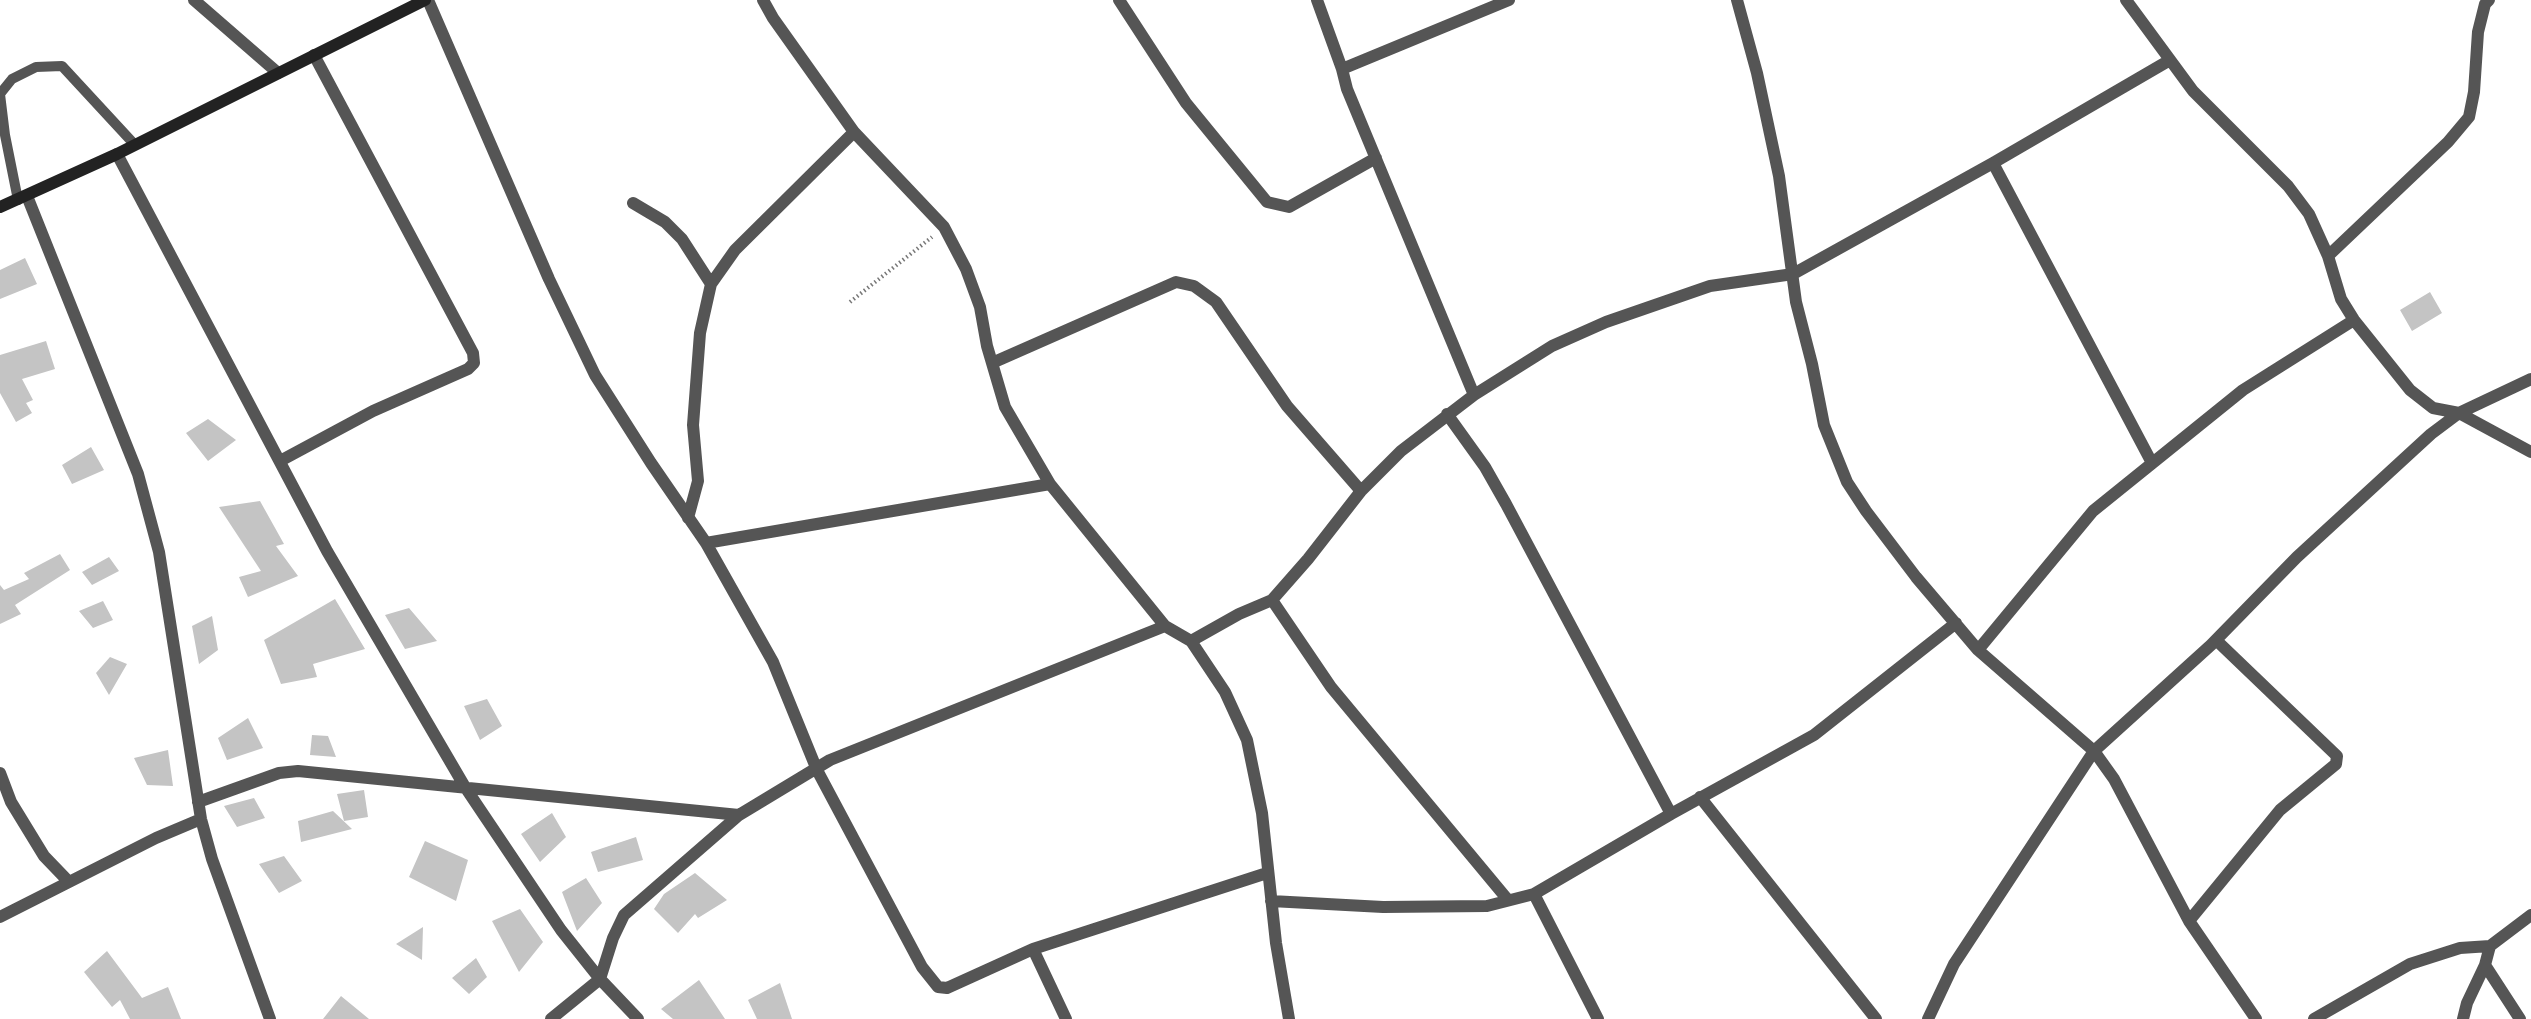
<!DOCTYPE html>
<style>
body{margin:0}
canvas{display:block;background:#fff}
</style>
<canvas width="2531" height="1019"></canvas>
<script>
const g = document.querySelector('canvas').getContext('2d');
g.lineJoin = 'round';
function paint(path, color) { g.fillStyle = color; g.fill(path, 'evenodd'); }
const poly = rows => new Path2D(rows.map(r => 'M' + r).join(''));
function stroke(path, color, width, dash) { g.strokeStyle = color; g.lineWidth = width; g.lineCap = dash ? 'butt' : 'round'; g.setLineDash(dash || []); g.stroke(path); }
paint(poly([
 [25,258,37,284,0,299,0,270],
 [2430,292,2442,313,2412,331,2400,310],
 [46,341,55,369,22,379,33,400,26,403,32,413,16,422,0,393,0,355],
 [208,419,236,440,208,461,186,433],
 [91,447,104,470,72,484,62,465],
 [260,501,284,544,276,546,298,576,248,597,239,577,261,571,219,507],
 [60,554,70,570,15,605,21,614,0,624,0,585,4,590,29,579,24,573],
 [109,557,119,571,92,585,82,572],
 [335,599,365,649,313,664,317,677,281,684,264,640],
 [103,601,113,620,93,628,79,611],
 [409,608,437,641,405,649,385,615],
 [212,616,218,650,199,664,192,626],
 [110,657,127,664,109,695,96,673],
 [487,699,502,726,480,740,464,706],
 [248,718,263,748,227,760,218,738],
 [312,735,328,736,336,757,310,755],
 [168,750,173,786,147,785,134,758],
 [364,790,368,817,344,821,337,794],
 [254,798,265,818,237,827,224,806],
 [333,811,352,829,301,842,298,821],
 [552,813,566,837,540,862,521,834],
 [636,837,643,860,598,872,591,852],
 [425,841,468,860,456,901,409,877],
 [284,856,302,881,279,893,259,864],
 [695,873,727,900,698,918,695,914,678,933,654,909,664,894],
 [586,878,602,903,577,931,562,892],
 [520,909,543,942,519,972,492,921],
 [423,927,422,960,396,944],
 [107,951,142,998,168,987,181,1019,130,1019,120,1000,112,1007,84,972],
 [476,958,487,977,469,994,452,978],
 [699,980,725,1019,673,1019,661,1009],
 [780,983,792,1019,757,1019,748,1000],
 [341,996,369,1019,323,1019]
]), '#c4c4c4');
stroke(poly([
 [850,302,932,237]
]), '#777', 4, [1.5, 3]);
stroke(poly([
 [18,200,5,135,0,94,12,79,36,67,62,66,135,145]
]), '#555', 10);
stroke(poly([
 [194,0,278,73],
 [428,0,549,279,595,375,651,463,706,543,773,662,817,770,922,967,938,987,947,988,1033,949,1066,1019],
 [763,0,773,18,854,132,944,227,966,269,980,307,987,346,1005,407,1050,484,1165,626,1191,641,1225,692,1247,740,1262,813,1276,943,1289,1019],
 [1119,0,1186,103,1267,202,1289,207,1376,158],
 [1317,0,1342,69],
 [1737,0,1757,73,1779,176,1796,302,1812,364,1824,425,1847,482,1866,511,1916,577,1978,650,2094,751,2114,779,2189,921,2256,1019],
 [2126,0,2193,91,2288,186,2309,214,2328,256,2341,299,2354,320,2410,390,2433,408,2459,413,2531,452],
 [117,154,327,551,465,787,561,930,600,979,638,1019],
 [1993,163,2152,463],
 [27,196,138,474,159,552,201,819,212,859,270,1019],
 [633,203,665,222,682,239,711,284],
 [2328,256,2448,142,2469,117,2474,92,2478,32,2485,4,2489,0],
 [992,363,1176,282,1194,286,1216,302,1287,406,1361,491],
 [1474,395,1347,89,1342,69,1509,0],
 [1447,414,1485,467,1506,504,1671,814],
 [280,461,373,411,468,369,474,363,473,353,314,55],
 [688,518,698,481,693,425,700,333,711,284,735,250,854,132],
 [706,543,1050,484],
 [1272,600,1331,687,1508,900],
 [1191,641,1239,614,1272,600,1308,559,1361,491,1401,451,1474,395,1552,346,1606,322,1710,286,1793,274,1993,163,2170,60],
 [1978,650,2093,511,2243,390,2354,320],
 [0,773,11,802,44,856,69,882],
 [1700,797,1876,1019],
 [198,802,279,773,298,771,739,815],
 [1534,894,1598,1019],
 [1271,901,1383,907,1487,906,1534,894,1671,814,1814,735,1956,623],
 [0,917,156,838,201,819],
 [2189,921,2280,810,2336,764,2337,756,2216,640],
 [1033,949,1267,873],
 [2485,965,2520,1019],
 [551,1019,600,979,613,938,624,915,739,815,830,760,1165,626],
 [1928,1019,1954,964,2094,751,2211,645,2297,557,2431,434,2459,413,2531,379],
 [2314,1019,2410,964,2460,948,2490,946],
 [2463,1019,2467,1003,2485,965,2490,946,2531,915]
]), '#555', 12);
stroke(poly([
 [0,207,117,154,425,0]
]), '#222', 12);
</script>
